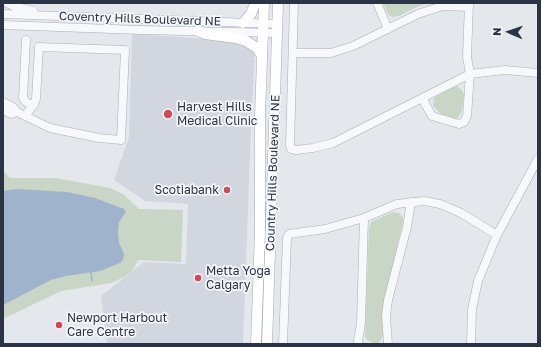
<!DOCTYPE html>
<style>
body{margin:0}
#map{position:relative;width:541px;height:347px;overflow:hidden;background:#e4e7ec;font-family:"Golos Text",sans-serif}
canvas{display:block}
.frame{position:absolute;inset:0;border:4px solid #2b3445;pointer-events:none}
.north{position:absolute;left:489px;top:12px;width:40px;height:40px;-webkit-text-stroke:3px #f4f6f9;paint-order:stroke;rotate:272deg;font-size:11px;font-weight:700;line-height:16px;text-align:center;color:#2b3445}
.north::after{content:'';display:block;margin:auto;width:14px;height:18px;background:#2b3445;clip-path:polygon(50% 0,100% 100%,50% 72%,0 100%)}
</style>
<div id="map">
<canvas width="541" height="347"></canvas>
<div class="frame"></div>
<div class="north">N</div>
</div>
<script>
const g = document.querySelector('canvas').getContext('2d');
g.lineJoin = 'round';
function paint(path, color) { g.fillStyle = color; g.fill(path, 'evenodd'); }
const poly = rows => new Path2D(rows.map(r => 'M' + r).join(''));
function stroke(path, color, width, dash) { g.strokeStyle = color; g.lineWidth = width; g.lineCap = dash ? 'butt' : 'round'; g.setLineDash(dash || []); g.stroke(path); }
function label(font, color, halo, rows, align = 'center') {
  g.font = font + ' "Golos Text",sans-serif'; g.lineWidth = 3.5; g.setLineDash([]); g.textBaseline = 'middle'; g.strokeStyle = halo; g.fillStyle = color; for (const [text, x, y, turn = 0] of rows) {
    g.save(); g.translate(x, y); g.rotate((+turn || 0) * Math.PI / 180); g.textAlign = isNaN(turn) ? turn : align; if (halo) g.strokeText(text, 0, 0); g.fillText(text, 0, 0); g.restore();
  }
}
paint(poly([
 [132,34,243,41,255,52,251,125,243,344,107,344,101,296,144,262,186,264,188,204,145,201,114,180,129,137]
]), '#d2d6de');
paint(poly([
 [383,3,428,3,417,7,399,16,392,17,388,14],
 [457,86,462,90,464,95,462,110,459,116,457,118,453,118,441,114,433,106,434,98,454,87],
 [3,171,10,178,56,178,110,188,123,194,139,209,183,210,181,262,138,260,133,270,124,277,111,283,61,291,3,319],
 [393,212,399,213,403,218,403,222,383,306,382,323,384,329,384,334,381,340,378,343,373,343,366,339,365,334,369,229,371,222]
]), '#c9d6c5');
paint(poly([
 [17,189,67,192,95,198,124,209,126,212,119,222,118,233,119,243,124,254,123,260,120,263,100,271,66,276,51,280,3,305,3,191]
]), '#9fb4cc');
stroke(poly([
 [91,272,92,281]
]), '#9fb4cc', 1.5);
const minor = poly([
 [7,3,13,6,33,11],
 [294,3,290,145,291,149,296,150,313,148,333,143,470,74,505,70,538,73],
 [377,3,388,29],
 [3,14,278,24],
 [3,25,140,30,277,33],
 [26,40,23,98,26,102,33,106],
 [293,53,331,53,353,46,418,14,430,10,443,6,469,7],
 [422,98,432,116,459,124,464,122,467,116,470,74,467,57,469,3],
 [3,102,13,107,17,112,50,128,99,138,121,140,125,50,39,47,36,99,34,104,25,116],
 [3,110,11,114,17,112],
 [283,344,287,238,289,234,325,229,364,218,397,204,424,201,440,204,461,213,497,235],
 [359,344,358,341,361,323,364,218],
 [388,344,386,316,388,300,407,227,411,202],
 [471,344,472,309,478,281,497,235,538,159]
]);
const major = poly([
 [243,23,251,14,255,3],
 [198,31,205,34,236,38,246,41,257,48,262,56],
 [256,344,260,232,260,116,264,3],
 [267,344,278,3]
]);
stroke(minor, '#a9aeb7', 9);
stroke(major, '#a3abb8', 11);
stroke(minor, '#f7f8fa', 8);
stroke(major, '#fff', 10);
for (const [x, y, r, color] of [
 [168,114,5,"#d1495b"],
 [227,190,4,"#d1495b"],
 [198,278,4,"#d1495b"],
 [59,325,4,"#d1495b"]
]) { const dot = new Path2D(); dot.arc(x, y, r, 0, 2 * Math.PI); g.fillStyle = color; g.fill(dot); stroke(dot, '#f4f6f9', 1.5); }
label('12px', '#2b3445', '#f4f6f9', [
 ["Coventry Hills Boulevard NE",140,19,2],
 ["Country Hills Boulevard NE",273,173,-88]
]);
label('12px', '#2b3445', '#f4f6f9', [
 ["Harvest Hills",177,107],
 ["Medical Clinic",177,121],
 ["Scotiabank",219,190,"right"],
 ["Metta Yoga",206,271],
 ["Calgary",206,285],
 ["Newport Harbout",67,318],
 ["Care Centre",67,332]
], 'left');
</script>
